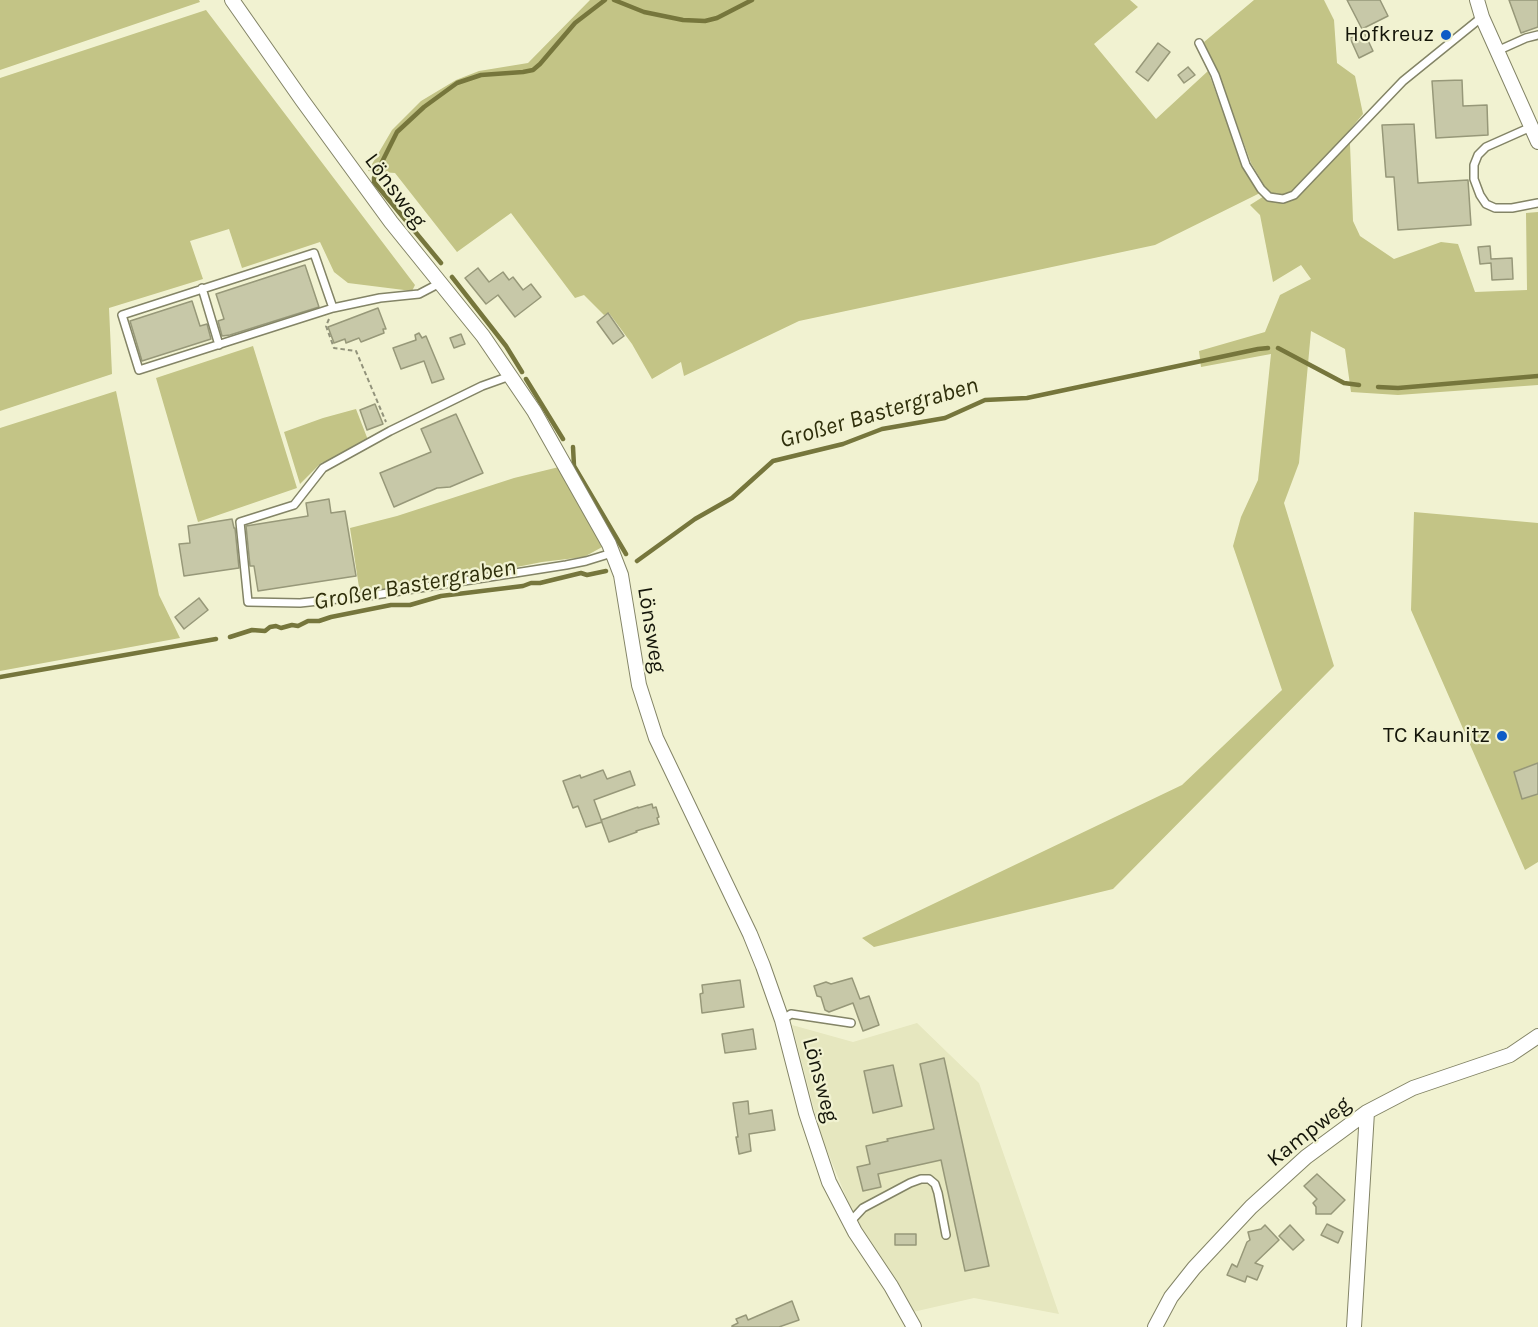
<!DOCTYPE html>
<meta charset="utf-8">
<style>
body{margin:0}
canvas{display:block;background:#f1f2d1}
</style>
<canvas width="1538" height="1327"></canvas>
<script>
const g = document.querySelector('canvas').getContext('2d');
g.lineJoin = 'round';
function paint(path, color) { g.fillStyle = color; g.fill(path, 'evenodd'); }
const poly = rows => new Path2D(rows.map(r => 'M' + r).join(''));
function stroke(path, color, width, dash) { g.strokeStyle = color; g.lineWidth = width; g.lineCap = dash ? 'butt' : 'round'; g.setLineDash(dash || []); g.stroke(path); }
function label(font, color, halo, rows, align = 'center') {
  g.font = font + ' Karla,sans-serif'; g.lineWidth = 4.5; g.setLineDash([]); g.textBaseline = 'middle'; g.strokeStyle = halo; g.fillStyle = color; for (const [text, x, y, turn = 0] of rows) {
    g.save(); g.translate(x, y); g.rotate((+turn || 0) * Math.PI / 180); g.textAlign = isNaN(turn) ? turn : align; if (halo) g.strokeText(text, 0, 0); g.fillText(text, 0, 0); g.restore();
  }
}
paint(poly([
 [917,1023,979,1083,1059,1314,974,1298,913,1312,856,1221,821,1136,792,1025,853,1042]
]), '#e6e7bf');
paint(poly([
 [0,0,199,0,200,2,0,70],
 [590,0,1130,0,1138,7,1094,44,1156,119,1208,71,1244,170,1260,193,1155,245,799,321,684,376,681,362,652,379,632,344,609,313,604,315,584,295,575,298,511,213,457,252,395,173,368,171,392,130,421,101,456,80,479,71,528,63],
 [1254,0,1324,0,1334,20,1337,63,1355,76,1363,114,1348,132,1350,144,1353,221,1360,236,1394,259,1441,242,1458,244,1475,292,1527,290,1526,213,1538,212,1538,385,1398,395,1351,392,1345,349,1311,331,1299,463,1284,503,1334,666,1113,889,874,947,862,938,1182,785,1282,690,1233,546,1241,517,1258,480,1271,354,1201,367,1199,351,1265,332,1280,295,1311,279,1301,265,1273,282,1260,215,1250,205,1269,193,1251,163,1220,78,1204,42],
 [206,10,415,285,412,291,348,283,334,272,320,242,242,268,229,229,190,241,203,279,109,308,112,374,0,411,0,78],
 [253,346,297,488,198,522,156,378],
 [116,391,159,595,180,638,0,671,0,428],
 [356,409,368,440,339,457,321,463,300,484,284,432,323,418],
 [559,467,604,546,584,557,542,562,456,579,360,594,350,528,397,516,514,478],
 [1414,512,1538,523,1538,862,1525,870,1411,610]
]), '#c3c486');
stroke(poly([
 [614,0,644,12,683,20,705,21,717,18,752,0],
 [441,263,374,182,374,178,397,132,424,107,457,83,481,75,523,72,533,70,540,64,575,23,605,0],
 [452,277,506,346,522,372],
 [1278,348,1344,383,1359,385],
 [526,379,563,439],
 [1378,387,1398,388,1538,376],
 [573,447,574,466,626,554],
 [637,561,695,519,732,498,773,461,843,444,882,429,945,418,985,400,1027,398,1258,349,1268,348],
 [230,637,252,630,265,631,270,627,276,626,281,628,292,625,298,626,308,621,319,621,331,617,391,605,410,605,441,596,523,586,531,583,540,583,581,573,587,575,606,571],
 [0,677,216,639]
]), '#76763c', 4.5);
const building = poly([
 [1347,0,1380,0,1388,16,1362,29,1347,0],
 [1509,0,1538,0,1538,27,1521,33,1509,0],
 [1364,32,1373,51,1359,58,1350,38,1364,32],
 [1158,43,1170,52,1148,81,1136,72,1158,43],
 [1188,67,1195,75,1184,83,1178,75,1188,67],
 [1462,80,1463,106,1487,105,1488,135,1436,138,1432,81,1462,80],
 [1414,124,1418,183,1468,180,1471,225,1398,230,1394,177,1386,177,1382,125,1414,124],
 [1490,246,1491,259,1512,258,1513,279,1492,280,1491,263,1480,264,1478,247,1490,246],
 [305,265,319,307,230,335,222,336,218,321,224,319,216,294,305,265],
 [478,268,489,282,503,272,509,280,513,277,523,290,531,284,541,297,515,317,498,295,486,304,465,278,478,268],
 [192,301,200,326,207,324,211,339,142,361,130,321,192,301],
 [378,308,386,329,383,329,384,333,361,342,359,338,346,343,345,339,334,343,328,327,378,308],
 [608,313,624,336,613,344,597,322,608,313],
 [419,333,422,338,426,336,444,379,432,383,424,361,401,369,393,348,416,340,415,335,419,333],
 [461,334,465,344,454,348,450,338,461,334],
 [375,404,383,424,367,430,360,410,375,404],
 [456,414,483,473,450,487,437,488,394,507,380,473,431,452,421,429,456,414],
 [329,499,331,513,345,511,356,576,258,591,254,566,250,566,246,526,308,516,306,503,329,499],
 [232,519,234,528,235,528,239,568,184,576,179,544,190,543,188,526,232,519],
 [199,598,208,610,184,629,175,617,199,598],
 [1538,763,1538,794,1522,799,1514,772,1538,763],
 [603,770,607,779,630,771,635,785,594,800,602,822,586,827,578,806,573,808,563,781,580,775,581,778,603,770],
 [652,804,653,808,656,807,659,817,657,818,659,824,636,831,637,832,609,842,601,820,638,807,638,808,652,804],
 [852,978,860,999,869,996,879,1025,863,1031,853,1003,829,1012,825,1010,821,997,817,996,814,986,826,982,831,984,852,978],
 [740,980,744,1007,702,1013,700,994,703,993,702,985,740,980],
 [753,1029,756,1049,725,1053,722,1034,753,1029],
 [944,1058,989,1266,965,1271,941,1160,878,1174,881,1187,863,1191,857,1167,870,1164,866,1146,888,1141,887,1139,934,1129,920,1064,944,1058],
 [893,1065,902,1106,873,1113,864,1071,893,1065],
 [748,1101,749,1114,772,1110,775,1130,749,1134,751,1151,739,1154,736,1137,738,1137,733,1103,748,1101],
 [1317,1174,1345,1200,1331,1214,1316,1214,1316,1207,1313,1203,1317,1199,1304,1186,1317,1174],
 [1327,1224,1343,1232,1338,1243,1321,1235,1327,1224],
 [1265,1225,1279,1240,1255,1263,1263,1266,1257,1280,1247,1276,1245,1282,1227,1275,1232,1264,1237,1267,1247,1242,1250,1240,1248,1232,1261,1229,1265,1225],
 [1290,1225,1304,1240,1293,1250,1279,1236,1290,1225],
 [895,1234,916,1234,916,1245,895,1245,895,1234],
 [792,1301,799,1320,779,1327,732,1327,732,1326,738,1323,736,1319,746,1315,748,1320,792,1301]
]);
paint(building, '#c7c8a8');
stroke(building, '#979879', 1.5);
const service = poly([
 [1199,43,1215,75,1246,165,1261,189,1269,197,1283,199,1294,195,1403,81,1482,17],
 [1497,51,1526,38,1538,35],
 [1531,127,1486,147,1478,155,1474,165,1474,179,1480,195,1486,204,1495,208,1512,208,1538,203],
 [202,288,219,345],
 [333,308,314,253,122,315,139,370,333,308,380,298,419,294,440,283],
 [510,376,482,386,390,431,323,468,294,505,240,522,248,602,300,603,375,595,566,565,586,561,612,553],
 [782,1020,791,1014,851,1023],
 [850,1222,863,1208,910,1183,921,1179,929,1179,935,1184,938,1193,946,1235]
]);
const minor = poly([
 [232,0,302,100,391,222,483,336,534,411,609,544,621,575,639,685,656,738,750,934,763,966,782,1020,806,1113,829,1182,855,1232,891,1286,914,1327],
 [1477,0,1482,17,1538,142],
 [1155,1327,1171,1297,1194,1268,1251,1207,1306,1157,1367,1112,1413,1088,1510,1055,1538,1036],
 [1354,1327,1367,1112]
]);
stroke(service, '#838466', 10);
stroke(minor, '#838466', 16);
stroke(poly([
 [329,319,326,326,334,348,356,351,386,422]
]), '#92937b', 2, [4.5, 3]);
stroke(service, '#fff', 7);
stroke(minor, '#fff', 14);
for (const [x, y, r, color] of [
 [1446,35,6,"#0e5cc6"],
 [1502,736,6,"#0e5cc6"]
]) { const dot = new Path2D(); dot.arc(x, y, r, 0, 2 * Math.PI); g.fillStyle = color; g.fill(dot); stroke(dot, '#f1f2d1', 2); }
label('22px', '#141509', '#f1f2d1', [
 ["Hofkreuz",1434,35],
 ["TC Kaunitz",1490,736]
], 'right');
label('22px', '#141509', '#f1f2d1', [
 ["Lönsweg",395,191,53],
 ["Lönsweg",651,630,81],
 ["Lönsweg",820,1080,75],
 ["Kampweg",1309,1132,-38]
]);
label('italic 24px', '#2e2e0a', '#f1f2d1', [
 ["Großer Bastergraben",879,413,-16],
 ["Großer Bastergraben",415,585,-10]
]);
</script>
